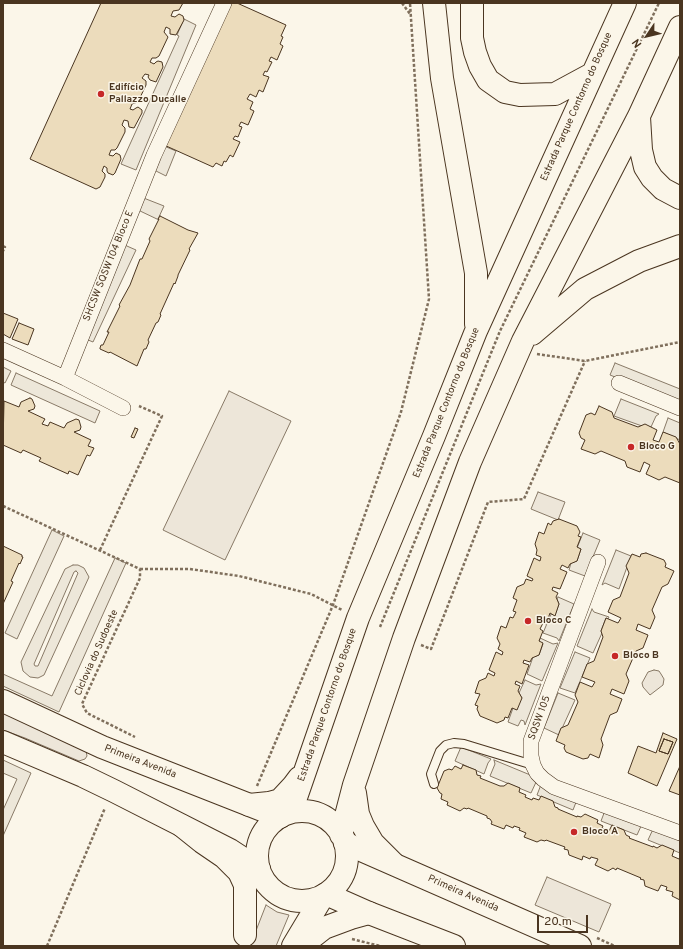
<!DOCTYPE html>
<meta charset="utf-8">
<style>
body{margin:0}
#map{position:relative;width:683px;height:949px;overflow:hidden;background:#fbf6e9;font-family:Overpass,sans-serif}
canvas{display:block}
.frame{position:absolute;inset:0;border:4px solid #4a3520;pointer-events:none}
.north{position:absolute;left:627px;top:16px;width:40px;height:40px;-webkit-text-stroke:3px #fbf6e9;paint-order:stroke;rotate:235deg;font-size:11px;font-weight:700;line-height:16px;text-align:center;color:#4a3520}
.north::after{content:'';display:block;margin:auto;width:14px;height:18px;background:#4a3520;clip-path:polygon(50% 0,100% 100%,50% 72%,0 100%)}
.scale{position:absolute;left:537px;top:915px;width:51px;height:18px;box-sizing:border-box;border:2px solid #4a3520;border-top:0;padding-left:5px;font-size:12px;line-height:14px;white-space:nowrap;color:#4a3520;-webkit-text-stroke:3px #fbf6e9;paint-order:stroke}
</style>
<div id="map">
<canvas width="683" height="949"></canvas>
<div class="frame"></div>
<div class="north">N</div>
<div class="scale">20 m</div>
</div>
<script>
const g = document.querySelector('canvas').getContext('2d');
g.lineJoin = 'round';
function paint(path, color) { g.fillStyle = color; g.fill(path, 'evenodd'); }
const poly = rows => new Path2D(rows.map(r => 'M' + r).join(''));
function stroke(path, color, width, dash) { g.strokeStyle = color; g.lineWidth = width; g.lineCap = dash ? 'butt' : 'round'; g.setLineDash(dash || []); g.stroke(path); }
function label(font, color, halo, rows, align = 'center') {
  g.font = font + ' Overpass,sans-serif'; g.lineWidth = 3; g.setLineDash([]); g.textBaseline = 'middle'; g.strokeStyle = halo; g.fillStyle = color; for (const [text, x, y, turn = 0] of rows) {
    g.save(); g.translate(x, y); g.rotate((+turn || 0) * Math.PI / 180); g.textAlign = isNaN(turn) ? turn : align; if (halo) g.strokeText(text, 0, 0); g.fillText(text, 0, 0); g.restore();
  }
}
const green = poly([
 [229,391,291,421,225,560,163,530,229,391],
 [538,492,565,502,558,520,531,509,538,492],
 [654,670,659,671,661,674,664,679,663,685,650,695,643,687,642,683,648,672,654,670],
 [3,712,86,751,87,756,85,759,79,761,25,738,3,730,3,712],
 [547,877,611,904,599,932,535,905,547,877],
 [266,905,277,912,289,915,276,946,250,946,266,905]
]);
paint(green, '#ede6d9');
stroke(green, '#887966', 1);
const parking = poly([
 [184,19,196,25,136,170,121,164,179,36,177,35,184,19],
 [164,146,176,151,166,176,152,169,164,146],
 [141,197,164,206,158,219,159,220,138,210,141,197],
 [120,243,136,250,93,342,81,337,120,243],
 [615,363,680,389,680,403,610,375,615,363],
 [3,367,11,371,5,383,3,382,3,367],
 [16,373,100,411,95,423,11,385,16,373],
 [621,399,659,414,656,416,651,427,642,426,614,416,621,399],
 [668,418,680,423,680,440,663,432,668,418],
 [52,530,64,536,17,639,5,633,52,530],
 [583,533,600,540,585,576,569,570,571,563,577,561,581,549,577,548,583,533],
 [616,550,631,556,619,589,605,583,602,585,616,550],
 [115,558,126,563,59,712,3,686,3,674,52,696,115,558],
 [73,565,78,565,84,568,89,577,44,675,38,678,30,677,23,671,21,662,65,569,73,565],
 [76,571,78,573,38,666,35,666,34,664,74,572,76,571],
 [558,597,574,604,559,641,557,638,543,633,551,614,555,615,559,604,557,599,558,597],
 [592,609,594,612,609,617,608,619,606,618,601,631,602,633,593,653,577,646,592,609],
 [540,638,553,644,558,643,542,681,527,674,533,657,539,655,543,644,539,642,540,638],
 [575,652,590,658,575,693,560,688,575,652],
 [525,680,536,685,541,684,525,725,524,721,521,720,518,726,508,722,513,708,522,698,519,693,525,680],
 [558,693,575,700,559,735,544,728,558,693],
 [461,747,491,759,488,763,484,774,455,761,461,747],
 [3,760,31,773,3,836,3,810,17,779,3,773,3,760],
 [494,760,540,779,537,780,531,793,490,776,495,764,494,760],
 [542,782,578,797,573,810,537,795,542,782],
 [606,808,642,824,637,835,601,821,606,808],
 [654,827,680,835,680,853,648,840,654,827]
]);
paint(parking, '#ede7d9');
stroke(parking, '#887966', 1);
const building = poly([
 [101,3,183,3,179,10,173,11,171,16,175,17,179,14,183,16,184,20,176,35,170,34,170,29,166,27,164,32,168,37,159,56,156,58,152,58,150,62,154,64,156,62,158,61,162,62,163,67,156,82,150,80,148,77,149,75,145,74,142,78,146,81,146,85,138,102,132,104,130,109,133,110,136,108,138,107,142,110,142,113,134,128,129,127,128,121,124,120,122,125,125,128,125,132,117,148,115,150,111,150,109,155,113,156,116,153,120,155,121,159,115,173,113,175,108,173,107,171,107,168,104,166,102,171,105,174,105,177,100,187,96,189,30,159,101,3],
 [225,3,237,3,286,25,281,36,283,37,280,44,283,46,277,60,271,57,269,61,272,62,267,72,265,71,263,75,269,77,263,92,259,90,256,97,250,94,247,99,253,102,250,109,254,111,248,125,241,122,239,126,242,127,238,137,235,136,233,139,240,142,233,157,230,155,226,162,224,161,222,166,216,163,213,167,164,145,225,3],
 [160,216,188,230,198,233,189,249,190,250,178,275,178,276,175,284,174,283,160,314,161,315,158,322,156,323,148,340,149,342,146,349,144,349,137,366,110,352,109,353,100,349,100,348,101,345,103,345,109,332,107,332,120,306,119,305,130,285,140,259,142,259,150,241,149,239,159,219,158,219,160,216],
 [3,313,18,319,10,338,3,334,3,313],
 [19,323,34,329,28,345,12,339,19,323],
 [30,398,32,399,35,406,34,409,28,411,45,419,42,424,48,426,50,422,64,428,67,423,76,419,79,420,81,427,80,430,74,432,91,440,88,446,94,448,90,456,87,455,78,475,69,471,68,474,39,461,41,458,23,450,21,453,3,445,4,401,19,407,21,402,30,398],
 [599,406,612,412,614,418,638,427,645,424,657,430,653,440,659,442,663,432,676,437,680,444,680,483,665,477,659,480,646,474,650,465,644,462,640,472,627,467,625,461,601,451,595,454,581,449,585,440,581,438,579,433,586,415,591,413,595,415,599,406],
 [135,428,138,429,134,438,131,437,135,428],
 [559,519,577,526,580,532,578,536,581,537,577,547,581,549,577,561,570,564,568,568,562,565,560,569,567,572,560,589,553,587,552,590,558,593,556,597,559,604,555,616,550,613,546,624,543,623,540,629,543,631,539,641,543,643,539,655,532,658,530,662,524,660,523,663,529,665,522,684,516,681,515,684,520,686,518,691,522,698,517,710,512,708,508,718,505,717,504,720,497,723,480,716,477,709,478,706,475,705,480,694,475,693,479,681,486,678,488,673,494,676,495,673,489,670,496,652,502,655,503,652,498,649,500,644,497,638,501,626,506,628,510,617,513,618,516,612,513,611,517,600,513,598,517,587,524,584,526,579,532,581,533,579,527,576,534,558,540,561,541,557,536,555,537,550,535,544,539,532,544,534,548,523,551,525,553,521,559,519],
 [3,546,22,555,22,557,23,557,20,564,19,563,11,581,13,582,3,604,3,546],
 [646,553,664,560,666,564,665,567,674,571,668,584,662,587,652,610,655,617,650,629,638,624,636,630,648,635,643,648,636,651,626,674,629,681,624,694,612,689,610,694,622,699,617,712,610,715,601,739,603,745,599,758,590,754,588,758,583,759,566,752,564,748,565,745,556,741,561,728,568,725,578,702,575,695,580,682,592,687,595,682,582,677,587,664,594,661,603,637,601,631,606,618,618,623,621,618,608,612,613,600,620,597,629,573,626,566,632,554,640,557,641,554,646,553],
 [663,733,677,739,657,786,628,773,638,746,656,753,663,733],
 [664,739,673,742,668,754,659,751,664,739],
 [664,739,673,742,668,754,659,751,664,739],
 [463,765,476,770,477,775,481,776,480,778,500,786,504,786,508,783,520,788,519,792,526,795,525,797,532,800,533,798,539,800,541,796,553,801,555,807,558,808,558,809,577,817,577,816,581,817,585,814,598,820,597,823,603,826,602,828,609,831,612,825,624,830,626,835,630,837,629,838,653,847,653,846,657,848,662,845,674,850,672,856,679,859,680,857,680,900,672,896,673,892,666,890,667,887,661,885,658,891,645,886,644,880,640,879,641,878,617,868,616,870,613,868,608,871,595,865,598,859,591,857,590,859,583,856,582,860,569,855,568,850,564,849,565,847,546,840,545,841,541,840,537,842,524,837,526,833,519,830,520,828,514,826,513,828,506,825,504,829,491,824,492,822,490,819,487,818,487,816,468,808,467,809,464,808,460,811,447,805,448,802,441,799,442,794,440,793,437,788,444,771,449,769,452,770,455,766,461,769,463,765],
 [680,766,680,795,669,791,680,766]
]);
paint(building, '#ecdcbc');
stroke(building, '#4a3520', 1);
const service = poly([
 [434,784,431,774,440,751,446,745,454,743,464,744,533,765]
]);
const minor = poly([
 [3,350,65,378,123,408],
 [65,378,154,155,224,3],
 [619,383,680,408],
 [598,562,531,741,531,756,533,765,537,773,543,779,554,787,680,833]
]);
const secondary = poly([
 [3,701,102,747,280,817],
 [3,742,83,776,114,791,230,850,259,869],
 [345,843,580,946],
 [326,894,369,913,454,946]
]);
const primary = poly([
 [434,3,442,78,476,273,476,324],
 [472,3,472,38,475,52,480,66,488,80,505,92,520,95,555,94,592,74],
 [639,117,641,150,645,167,652,178,663,189,680,198],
 [532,334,585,289,639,261,680,246],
 [355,793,358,814,363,826,373,843,393,863],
 [249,805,269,803,280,800,293,786,299,778],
 '257 856a45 45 0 1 1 90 0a45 45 0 1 1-90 0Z',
 [291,812,358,618,434,436,476,331,625,3],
 [182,826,202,842,224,857,239,872,245,885,245,935],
 [341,835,354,785,404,638,470,462,523,341,639,116,680,27],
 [293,946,323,896],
 [301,946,324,928,351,918,369,913]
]);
stroke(service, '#4a3520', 10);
stroke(minor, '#4a3520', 16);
stroke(secondary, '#4a3520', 24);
stroke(primary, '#4a3520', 24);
stroke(poly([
 [402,3,410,14],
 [3,246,5,247,3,251],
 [537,354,585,361,680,342],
 [3,506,140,569,140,578,82,704,87,713,135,737],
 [100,550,162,416,139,406],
 [140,569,190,569,239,576,311,594,342,610],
 [380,627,500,331,659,3],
 [421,645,431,649,488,502,524,499,585,361],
 [257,786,333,605,401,412,429,299,410,3],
 [597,938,615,946],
 [352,939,380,946],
 [47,946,105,808]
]), '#7f6f5c', 2.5, [3, 2]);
stroke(service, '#fbf6e9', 8);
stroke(minor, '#fbf6e9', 15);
stroke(secondary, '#fbf6e9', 22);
stroke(primary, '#fbf6e9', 22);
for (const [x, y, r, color] of [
 [101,94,4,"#c62828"],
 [631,447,4,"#c62828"],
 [528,621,4,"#c62828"],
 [615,656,4,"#c62828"],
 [574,832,4,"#c62828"]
]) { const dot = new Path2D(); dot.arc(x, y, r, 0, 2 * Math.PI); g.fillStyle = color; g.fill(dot); stroke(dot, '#fbf6e9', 1.5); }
label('bold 10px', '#4a3520', '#fbf6e9', [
 ["Edifício",109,88],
 ["Pallazzo Ducalle",109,100],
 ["Bloco G",639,447],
 ["Bloco C",536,621],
 ["Bloco B",623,656],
 ["Bloco A",582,832]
], 'left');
label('10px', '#4a3520', '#fbf6e9', [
 ["Estrada Parque Contorno do Bosque",577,107,-66],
 ["SHCSW SQSW 104 Bloco E",109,266,-68],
 ["Estrada Parque Contorno do Bosque",447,403,-68],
 ["Ciclovia do Sudoeste",97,653,-66],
 ["Estrada Parque Contorno do Bosque",328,705,-71],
 ["SQSW 105",540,718,-70],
 ["Primeira Avenida",140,762,21],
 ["Primeira Avenida",463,894,24]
]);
</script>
